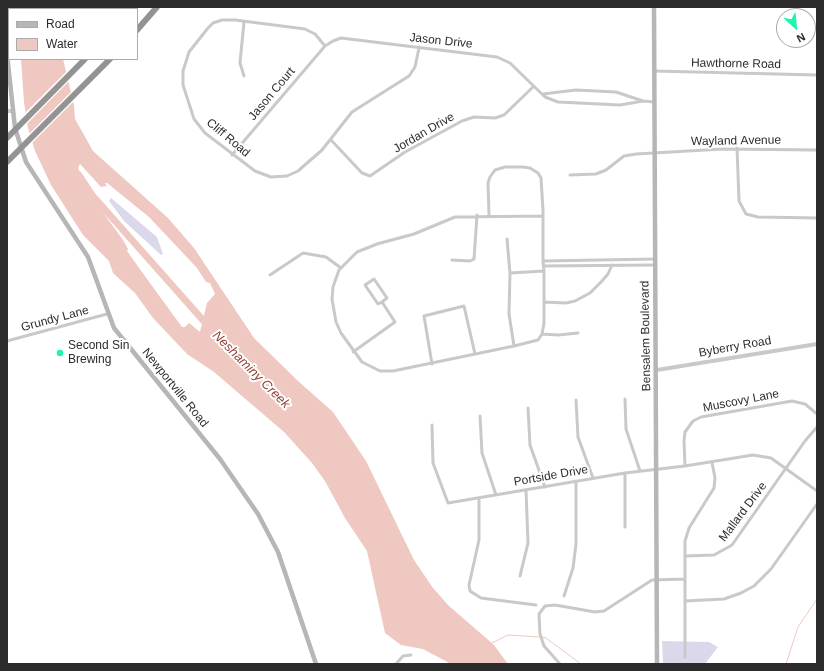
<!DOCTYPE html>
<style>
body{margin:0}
#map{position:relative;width:824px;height:671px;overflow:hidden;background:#fff;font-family:Arial,sans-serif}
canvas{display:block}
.frame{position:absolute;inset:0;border:8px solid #2c2c2c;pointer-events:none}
.legend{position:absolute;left:8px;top:8px;width:130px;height:52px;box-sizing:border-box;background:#fff;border:1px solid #ababab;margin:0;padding:5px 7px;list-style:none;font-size:12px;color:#2c2c2c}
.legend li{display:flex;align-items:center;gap:8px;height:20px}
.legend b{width:20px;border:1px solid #ababab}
.north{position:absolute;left:776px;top:8px;width:40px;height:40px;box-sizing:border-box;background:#fff;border:1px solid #ababab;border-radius:50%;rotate:153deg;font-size:11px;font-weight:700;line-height:16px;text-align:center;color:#2c2c2c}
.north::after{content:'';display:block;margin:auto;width:14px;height:18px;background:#1df5b0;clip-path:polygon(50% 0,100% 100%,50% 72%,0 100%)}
</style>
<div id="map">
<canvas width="824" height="671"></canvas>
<div class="frame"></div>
<ul class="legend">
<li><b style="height:5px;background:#b6b6b6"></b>Road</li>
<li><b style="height:11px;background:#eec8c1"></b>Water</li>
</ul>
<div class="north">N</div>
</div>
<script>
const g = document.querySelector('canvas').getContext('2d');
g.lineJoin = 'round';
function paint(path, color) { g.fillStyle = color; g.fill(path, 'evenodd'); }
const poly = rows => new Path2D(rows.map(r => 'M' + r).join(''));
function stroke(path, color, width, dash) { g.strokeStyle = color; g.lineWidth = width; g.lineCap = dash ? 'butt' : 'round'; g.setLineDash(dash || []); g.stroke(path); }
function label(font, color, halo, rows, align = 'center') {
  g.font = font + ' Arial,sans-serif'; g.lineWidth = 4; g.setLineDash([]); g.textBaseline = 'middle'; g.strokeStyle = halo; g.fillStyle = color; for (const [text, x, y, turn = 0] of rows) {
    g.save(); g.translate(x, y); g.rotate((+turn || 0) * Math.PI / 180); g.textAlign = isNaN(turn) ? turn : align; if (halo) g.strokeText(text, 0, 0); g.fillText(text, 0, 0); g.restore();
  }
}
paint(poly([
 [111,198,157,237,163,254,161,255,124,221,109,201],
 [662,641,709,642,718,647,705,664,663,664]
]), '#dcd8ec');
paint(poly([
 [21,59,63,59,74,105,75,119,93,151,168,218,194,248,254,338,298,381,333,412,366,461,414,560,433,588,448,605,494,645,508,664,451,664,423,649,401,645,385,633,367,551,345,518,325,481,312,463,284,432,214,372,187,354,153,318,135,293,113,273,109,261,83,235,51,185,35,151,28,128,24,102],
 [80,164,101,187,107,186,105,183,107,183,149,217,197,268,206,282,210,283,215,294,207,303,200,332,189,323,185,327,182,327,147,279,127,251,128,249,123,240,86,189,78,168]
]), '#eec8c1');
paint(poly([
 [67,71,70,80,26,125,24,114],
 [73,90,75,100,31,144,28,135]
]), '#fff');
stroke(poly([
 [542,637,546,638,581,664],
 [492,643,508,635,539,637],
 [786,664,798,627,817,599]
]), '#eec8c1', 1);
stroke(poly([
 [78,174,92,195,209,327]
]), '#eec8c1', 7);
stroke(poly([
 [325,46,315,34,305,29,235,20,222,20,213,23,208,28,189,52,183,71,183,85,194,119,205,133,255,171,271,177,287,176,298,171,322,150,352,112,409,76,415,67,419,48],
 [654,71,817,75],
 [244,76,240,63,244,22],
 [543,94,576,90,616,92,643,101],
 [331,140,362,173,370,176,405,152,462,121,474,117,495,118,504,115,533,87],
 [737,148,739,201,746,214,758,217,817,218],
 [232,155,325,46,333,41,341,38,497,57,510,63,545,97,558,102,620,105,643,101,654,102],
 [570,175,596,174,606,170,624,156,636,154,723,149,817,150],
 [489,215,488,183,490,177,495,170,505,167,523,167,530,168,538,173,541,178,543,210,543,261,544,271,544,323,542,334,538,340,514,346,393,371,380,371,362,362,341,333,336,322,332,299,333,287,339,270,357,252,377,244,414,234,455,217,543,216],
 [507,239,510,273,509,314,514,346],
 [452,260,470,261,474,259,477,215],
 [543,261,655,259],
 [544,266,655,265],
 [510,273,544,271],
 [270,275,303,253,326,257,341,268],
 [544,302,566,303,575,301,590,293,602,281,608,274,612,265],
 [542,334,558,335,578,333],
 [7,341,107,314],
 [353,352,395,322,382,302,387,298,374,279,365,285,378,304,382,302],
 [432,364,424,316,464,306,475,354],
 [625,399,626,429,640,471],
 [576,400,578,437,593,478],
 [528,408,530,445,545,487],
 [480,416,482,453,496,495],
 [432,425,433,463,448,503,625,473,685,466,753,455,771,458,817,491],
 [685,466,684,441,685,432,693,421,701,417,792,401,805,404,817,414],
 [625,473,625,527],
 [479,498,479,540,469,585,470,591,481,598,536,605],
 [685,556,714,555,732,545,805,441,817,427],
 [520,576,528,543,526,490],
 [564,596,573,568,576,544,576,481],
 [685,601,724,599,741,593,754,586,771,569,817,504],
 [685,657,685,541,689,528,714,488,715,478,712,462],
 [396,664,403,656,411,655],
 [560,664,544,646,540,634,539,614,545,606,555,605,595,612,604,611,652,580,685,579]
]), '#c9c9c9', 3);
stroke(poly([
 [7,111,12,111],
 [657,370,817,344]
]), '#c9c9c9', 4);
stroke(poly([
 [654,7,657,664],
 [7,54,15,128,26,162,88,257,114,328,220,459,258,514,278,552,316,664]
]), '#b6b6b6', 4.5);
stroke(poly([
 [132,9,134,7],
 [137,30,157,7],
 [7,138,85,59],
 [7,162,110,59]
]), '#939393', 6);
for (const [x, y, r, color] of [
 [60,353,4,"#1df5b0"]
]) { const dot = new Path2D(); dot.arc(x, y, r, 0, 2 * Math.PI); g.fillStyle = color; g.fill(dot); stroke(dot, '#fff', 1.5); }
label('12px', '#2c2c2c', '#fff', [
 ["Jason Drive",441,41,6],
 ["Hawthorne Road",736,64,1],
 ["Jason Court",272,94,-50],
 ["Jordan Drive",424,133,-30],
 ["Cliff Road",228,138,40],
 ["Wayland Avenue",736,141,-1],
 ["Grundy Lane",55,319,-15],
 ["Bensalem Boulevard",646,336,-91],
 ["Byberry Road",735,347,-10],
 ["Newportville Road",175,388,51],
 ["Muscovy Lane",741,401,-11],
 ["Portside Drive",551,476,-10],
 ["Mallard Drive",743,512,-53]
]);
label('12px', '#2c2c2c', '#fff', [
 ["Second Sin",68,346],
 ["Brewing",68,360]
], 'left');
label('italic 13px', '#944234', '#fff', [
 ["Neshaminy Creek",251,370,45]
]);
</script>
